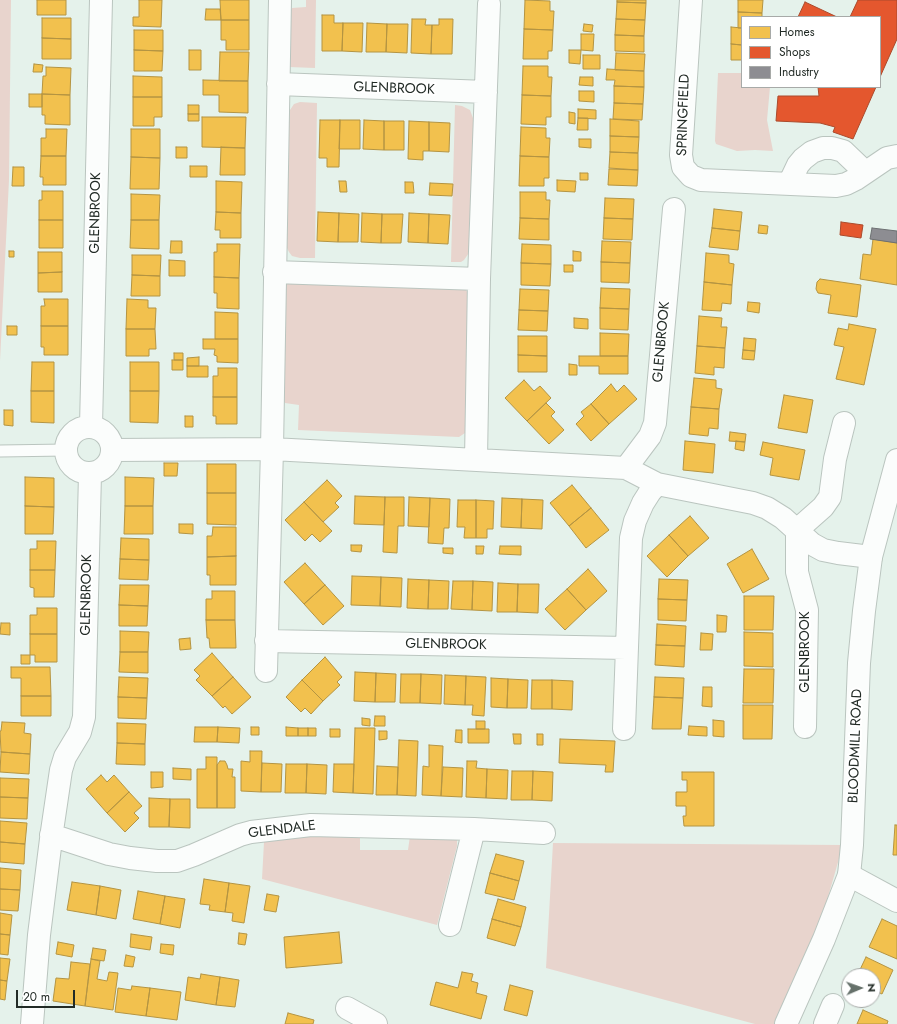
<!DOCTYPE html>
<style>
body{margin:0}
#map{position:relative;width:897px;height:1024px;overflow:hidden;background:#e5f2eb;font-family:Jost,sans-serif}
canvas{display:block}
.legend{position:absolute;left:741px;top:16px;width:140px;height:72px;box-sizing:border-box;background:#fff;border:1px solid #a7aaa8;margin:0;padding:5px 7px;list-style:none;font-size:12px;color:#222b26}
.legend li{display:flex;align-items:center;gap:8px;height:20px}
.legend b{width:20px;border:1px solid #a7aaa8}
.north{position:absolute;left:841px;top:968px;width:40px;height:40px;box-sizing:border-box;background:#fff;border:1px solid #a7aaa8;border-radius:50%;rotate:88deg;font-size:11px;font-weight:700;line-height:16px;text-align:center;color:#222b26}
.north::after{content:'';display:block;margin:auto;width:14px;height:18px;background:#66716b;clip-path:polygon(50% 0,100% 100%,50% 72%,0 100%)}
.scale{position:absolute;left:16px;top:990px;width:59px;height:18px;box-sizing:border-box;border:2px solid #222b26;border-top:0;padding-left:5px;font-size:12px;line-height:14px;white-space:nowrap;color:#222b26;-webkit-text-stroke:3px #fff;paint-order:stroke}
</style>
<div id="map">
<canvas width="897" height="1024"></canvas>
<ul class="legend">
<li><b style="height:11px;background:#f2c14e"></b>Homes</li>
<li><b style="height:11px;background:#e4572e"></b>Shops</li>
<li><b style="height:11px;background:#8d8d92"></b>Industry</li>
</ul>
<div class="north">N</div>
<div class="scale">20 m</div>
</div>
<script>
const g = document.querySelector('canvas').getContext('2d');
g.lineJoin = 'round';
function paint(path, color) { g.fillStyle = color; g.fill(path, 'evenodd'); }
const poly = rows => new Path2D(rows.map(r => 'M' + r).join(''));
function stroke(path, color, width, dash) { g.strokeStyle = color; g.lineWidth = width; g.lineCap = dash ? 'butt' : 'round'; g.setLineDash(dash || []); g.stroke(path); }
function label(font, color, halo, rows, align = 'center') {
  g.font = font + ' Jost,sans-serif'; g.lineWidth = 4; g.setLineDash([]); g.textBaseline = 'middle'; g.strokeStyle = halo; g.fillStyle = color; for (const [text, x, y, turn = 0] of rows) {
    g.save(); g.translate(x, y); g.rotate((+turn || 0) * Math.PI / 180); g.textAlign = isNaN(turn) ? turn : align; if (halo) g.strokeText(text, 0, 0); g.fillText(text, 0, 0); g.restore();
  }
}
paint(poly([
 [0,0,11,0,9,180,0,361],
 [306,0,316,0,315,68,289,67,290,13,292,8,306,7],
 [718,73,742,73,742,87,770,87,767,120,773,151,755,150,737,151,716,144,715,141],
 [300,102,317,103,315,258,300,258,292,256,289,252,286,246,288,113,294,104],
 [455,105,462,106,470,110,474,121,471,250,464,260,461,262,451,262],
 [287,283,462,288,466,290,469,295,467,427,465,433,459,437,298,430,299,405,285,403,282,399,282,287],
 [290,835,360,835,360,850,408,850,410,836,453,838,457,840,457,846,437,925,262,879,264,842],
 [553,843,843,845,817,935,775,1024,755,1024,546,968]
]), '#e8d4cd');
const homes = poly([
 [37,0,66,0,66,15,37,15,37,0],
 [139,0,162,0,161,27,133,26,133,17,139,17,139,0],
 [220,0,249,0,249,20,221,20,220,0],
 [525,0,550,1,550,11,554,11,553,30,524,29,525,0],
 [617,0,646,0,646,3,617,2,617,0],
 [738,0,763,0,762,13,738,12,738,0],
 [617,2,646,3,645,20,616,19,617,2],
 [206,9,220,9,221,20,205,20,206,9],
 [738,12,762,13,762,17,742,17,742,28,738,28,738,12],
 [322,15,334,15,334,23,343,23,342,51,322,51,322,15],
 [42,18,71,18,71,39,42,38,42,18],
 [412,19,426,19,425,25,432,25,431,54,411,53,412,19],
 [439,19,453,19,452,54,431,54,432,25,439,25,439,19],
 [616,19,645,20,644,36,615,35,616,19],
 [221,20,249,20,249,50,226,50,226,40,221,40,221,20],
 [343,23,363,23,362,52,342,51,343,23],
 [367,23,387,24,386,52,366,52,367,23],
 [387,24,408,24,407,53,386,52,387,24],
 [584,24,593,25,592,32,583,31,584,24],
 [731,27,742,28,742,45,731,44,731,27],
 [524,29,553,30,552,51,548,51,548,59,523,59,524,29],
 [134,30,163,30,163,51,134,50,134,30],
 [581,34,594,34,593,51,581,50,581,34],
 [615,35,644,36,644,52,615,51,615,35],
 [42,38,71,39,71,59,42,59,42,38],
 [731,44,742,45,742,60,731,60,731,44],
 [134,50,163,51,162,71,134,71,134,50],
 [189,50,201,50,201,70,189,70,189,50],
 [569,50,581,50,580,64,569,63,569,50],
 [220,52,249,52,248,81,219,81,220,52],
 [616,53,645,54,644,71,615,70,616,53],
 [583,55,600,55,600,69,583,69,583,55],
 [34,64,43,65,42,72,33,72,34,64],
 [523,66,548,66,548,77,552,77,551,96,522,95,523,66],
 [46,67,71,68,70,95,42,94,43,76,46,76,46,67],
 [607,69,644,71,644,87,614,86,615,80,606,80,607,69],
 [133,76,162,77,162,97,133,97,133,76],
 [580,77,593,77,593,86,579,85,580,77],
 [203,80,248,81,248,113,219,112,219,95,203,95,203,80],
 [614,86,644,87,643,104,614,103,614,86],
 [579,91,594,91,594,102,579,101,579,91],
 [29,94,42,94,42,107,29,107,29,94],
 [42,94,70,95,70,125,45,124,45,115,42,115,42,94],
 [522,95,551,96,551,117,546,117,546,125,521,124,522,95],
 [133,97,162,97,162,117,154,117,154,126,133,126,133,97],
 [614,103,643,104,642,120,613,119,614,103],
 [188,105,199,105,199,114,188,114,188,105],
 [578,109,596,110,596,119,578,118,578,109],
 [569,112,575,113,575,124,569,123,569,112],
 [188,114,199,114,199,121,188,121,188,114],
 [202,117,246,117,245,148,202,147,202,117],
 [578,118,588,118,588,130,577,130,578,118],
 [610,119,639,121,639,137,610,136,610,119],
 [320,120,340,120,339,167,327,167,327,158,319,158,320,120],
 [340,120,360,120,360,149,339,149,340,120],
 [364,120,384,121,384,150,363,149,364,120],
 [384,121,404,121,404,150,384,150,384,121],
 [409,121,429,122,429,151,423,151,423,160,408,159,409,121],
 [429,122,450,123,449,152,429,151,429,122],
 [521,127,546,128,546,138,550,138,549,157,520,156,521,127],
 [46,129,67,129,66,156,41,156,41,138,46,138,46,129],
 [131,129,160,129,160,158,131,157,131,129],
 [610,136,639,137,638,153,610,152,610,136],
 [579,139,591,139,591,148,579,147,579,139],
 [176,147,187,147,187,158,176,158,176,147],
 [221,147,245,148,245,175,220,175,221,147],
 [610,152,638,153,638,170,609,168,610,152],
 [41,156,66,156,66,185,43,185,43,177,40,177,41,156],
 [520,156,549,157,549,178,544,178,544,186,519,186,520,156],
 [131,157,160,158,159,189,130,189,131,157],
 [190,166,207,166,207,177,190,177,190,166],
 [13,167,24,167,24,186,12,186,13,167],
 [609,169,638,170,637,186,608,185,609,169],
 [580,173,588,173,588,180,580,180,580,173],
 [557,180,576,181,575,192,557,191,557,180],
 [216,181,242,182,241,213,216,212,216,181],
 [339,181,346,181,347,192,340,192,339,181],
 [405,182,413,182,414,193,405,193,405,182],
 [430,183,453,184,452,196,429,195,430,183],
 [42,191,63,191,63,220,39,220,39,200,42,200,42,191],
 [520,192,546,192,546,200,550,200,549,219,520,218,520,192],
 [131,194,160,195,159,220,131,220,131,194],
 [605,198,634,199,633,219,604,218,605,198],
 [714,209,742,212,740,231,712,228,714,209],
 [216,212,241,213,241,238,220,238,220,230,215,230,216,212],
 [318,212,339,213,338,242,317,241,318,212],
 [339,213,359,214,358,242,338,242,339,213],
 [362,213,382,214,381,243,361,242,362,213],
 [409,213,429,214,428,243,408,242,409,213],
 [382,214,403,214,401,243,381,243,382,214],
 [429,214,450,215,448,244,428,243,429,214],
 [520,218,549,219,549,240,519,239,520,218],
 [604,218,633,219,632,240,603,239,604,218],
 [39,220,63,220,63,248,39,248,39,220],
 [131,220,159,220,159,249,130,248,131,220],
 [759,225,768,226,767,234,758,233,759,225],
 [712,228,740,231,738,250,709,247,712,228],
 [873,239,897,243,897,285,860,279,863,254,871,255,873,239],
 [171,241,182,241,182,253,170,253,171,241],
 [602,241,631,242,630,263,601,262,602,241],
 [217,244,240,244,239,278,214,277,214,252,217,252,217,244],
 [522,244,551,245,551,264,521,263,522,244],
 [9,251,14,251,14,257,9,257,9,251],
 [573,251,581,252,581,261,573,261,573,251],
 [38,252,62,252,62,272,38,273,38,252],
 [706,253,729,255,729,263,734,264,732,285,704,282,706,253],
 [132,255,161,255,160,276,132,275,132,255],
 [169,260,185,261,185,276,169,276,169,260],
 [601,262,630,263,629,283,601,282,601,262],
 [521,263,551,264,550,286,521,285,521,263],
 [564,265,573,265,573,272,564,272,564,265],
 [62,272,62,292,38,292,38,273,62,272],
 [132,275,160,276,160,296,131,296,132,275],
 [214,277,239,278,239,309,217,308,217,293,214,293,214,277],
 [820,279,861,285,857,317,828,313,831,295,818,293,816,289,817,282,820,279],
 [704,282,732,285,731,304,722,303,721,311,702,310,704,282],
 [601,288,630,289,629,309,600,308,601,288],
 [520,289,549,290,548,311,519,310,520,289],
 [44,299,68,299,68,326,41,326,41,306,45,306,44,299],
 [127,299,148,300,148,308,156,308,155,329,126,329,127,299],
 [748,302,760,303,759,313,747,311,748,302],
 [600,308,629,309,628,330,600,329,600,308],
 [519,310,548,311,547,331,518,330,519,310],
 [215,312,238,313,238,339,215,339,215,312],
 [699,316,722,318,721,327,727,327,725,348,697,346,699,316],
 [574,318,588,319,588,329,574,328,574,318],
 [849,324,876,329,864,385,836,379,844,347,834,345,838,328,848,330,849,324],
 [7,326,17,326,17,335,7,335,7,326],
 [41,326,68,326,68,355,44,355,44,347,41,347,41,326],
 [126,329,155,329,156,349,149,349,149,356,126,356,126,329],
 [600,333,629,334,628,356,600,356,600,333],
 [518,336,547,336,547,356,518,355,518,336],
 [744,338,756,339,755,351,743,350,744,338],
 [203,339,238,339,238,363,217,362,217,356,214,355,215,349,203,349,203,339],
 [697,346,725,348,724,368,714,367,714,375,695,373,697,346],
 [743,350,755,351,754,360,742,359,743,350],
 [174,353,183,353,183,360,174,360,174,353],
 [518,355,547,356,547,372,518,372,518,355],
 [579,356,628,356,628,374,599,374,599,366,579,366,579,356],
 [199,357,199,366,187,366,187,358,199,357],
 [172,360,183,360,183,370,172,370,172,360],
 [32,362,54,362,54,391,31,391,32,362],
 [130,362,159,362,159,391,130,391,130,362],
 [569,364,577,365,577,375,569,375,569,364],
 [187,366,208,366,208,377,187,377,187,366],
 [218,368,237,368,237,397,213,397,213,376,218,376,218,368],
 [694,378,716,380,716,388,722,389,719,409,691,407,694,378],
 [524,380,534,391,540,386,551,398,527,421,505,398,524,380],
 [611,384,617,392,624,385,637,399,609,424,591,404,611,384],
 [31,391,54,391,54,423,31,422,31,391],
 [130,391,159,391,158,423,130,422,130,391],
 [784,395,813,400,807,433,778,428,784,395],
 [213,397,237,397,237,424,216,424,216,416,213,416,213,397],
 [546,403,555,412,551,416,564,430,549,444,527,421,546,403],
 [591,404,609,424,591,441,576,424,584,416,581,412,591,404],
 [691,407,719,409,718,429,709,428,708,436,689,434,691,407],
 [4,410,13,410,13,426,4,425,4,410],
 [185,416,193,416,193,427,185,427,185,416],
 [730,432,746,434,745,442,729,441,730,432],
 [685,441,715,444,713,473,683,470,685,441],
 [736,441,745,442,744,451,735,449,736,441],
 [763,442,805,450,799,480,770,475,773,458,760,455,763,442],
 [164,463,178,463,177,476,164,476,164,463],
 [207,464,236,464,236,493,207,493,207,464],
 [25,477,54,478,54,507,25,506,25,477],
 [125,477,154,478,153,506,125,506,125,477],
 [327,480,342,496,335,503,339,507,323,522,304,502,327,480],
 [572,485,591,508,569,526,550,503,572,485],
 [207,493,236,493,236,525,207,524,207,493],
 [355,496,385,497,384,525,354,524,355,496],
 [385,497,404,497,404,526,398,526,397,553,383,552,385,497],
 [409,497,430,498,429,527,408,526,409,497],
 [430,498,450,499,449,528,444,528,443,544,428,543,430,498],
 [502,498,522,499,521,528,501,527,502,498],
 [522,499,543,500,542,529,521,528,522,499],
 [458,500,476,500,476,538,464,538,465,527,457,527,458,500],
 [476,500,494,501,493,529,487,529,487,538,476,538,476,500],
 [304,502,332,531,320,542,312,534,305,541,285,520,304,502],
 [25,506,54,507,53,534,25,534,25,506],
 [125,506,153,506,153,534,124,534,125,506],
 [591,508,609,530,586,548,569,526,591,508],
 [690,516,709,538,688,556,669,535,690,516],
 [179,524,193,524,193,534,179,533,179,524],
 [213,527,236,527,236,556,207,557,207,536,212,536,213,527],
 [669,535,688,556,667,577,647,556,669,535],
 [121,538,149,539,149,560,120,559,121,538],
 [37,541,56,541,55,570,30,570,30,549,37,549,37,541],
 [351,545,362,545,361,552,351,551,351,545],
 [476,546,484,546,483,554,476,554,476,546],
 [500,546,521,546,521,555,499,554,500,546],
 [443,548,453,548,453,554,443,553,443,548],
 [752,549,769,579,743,593,727,564,752,549],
 [236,556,236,585,210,585,210,575,207,575,207,557,236,556],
 [120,559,149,560,148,580,119,579,120,559],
 [305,563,325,585,304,604,284,582,305,563],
 [588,569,607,591,586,610,567,589,588,569],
 [30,570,55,570,54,597,34,597,34,588,30,587,30,570],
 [352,576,381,577,380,606,351,605,352,576],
 [381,577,402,578,401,607,380,606,381,577],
 [408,579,429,580,428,609,407,608,408,579],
 [659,579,688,580,687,600,658,599,659,579],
 [429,580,449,581,448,609,428,609,429,580],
 [453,581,473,581,472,610,451,609,453,581],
 [473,581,493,582,492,611,472,610,473,581],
 [498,583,518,584,517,612,497,612,498,583],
 [518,584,539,584,538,613,517,612,518,584],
 [120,585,149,585,148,606,119,605,120,585],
 [325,585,344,606,323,625,304,604,325,585],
 [567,589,586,610,565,630,545,609,567,589],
 [212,591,235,591,235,620,206,620,206,599,212,599,212,591],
 [744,596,774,596,773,630,744,630,744,596],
 [658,599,687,600,686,621,658,620,658,599],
 [119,605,148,606,147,626,119,626,119,605],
 [37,608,57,608,57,634,30,634,30,615,37,615,37,608],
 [717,615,727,616,726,632,717,632,717,615],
 [206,620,235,620,236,648,210,648,209,638,207,638,206,620],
 [1,623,10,623,10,635,0,634,1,623],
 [657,624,686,626,685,646,656,645,657,624],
 [120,631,149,632,148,652,120,652,120,631],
 [744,632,773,633,773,667,744,666,744,632],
 [701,633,713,634,712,650,700,650,701,633],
 [30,634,57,634,57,662,35,662,35,655,30,655,30,634],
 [190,638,191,649,180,650,179,639,190,638],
 [656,645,685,646,684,667,655,665,656,645],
 [120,652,148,652,148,673,119,672,120,652],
 [212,653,233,677,212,696,196,680,200,676,194,670,212,653],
 [21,655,30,655,30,664,21,664,21,655],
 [325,657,342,677,337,682,340,685,323,701,302,680,325,657],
 [11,667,50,667,51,696,21,696,21,678,11,678,11,667],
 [744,669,774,669,773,703,743,703,744,669],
 [355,672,376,673,375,702,354,701,355,672],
 [376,673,396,674,395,702,375,702,376,673],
 [401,674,421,674,420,703,400,703,401,674],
 [421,674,442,675,441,704,420,703,421,674],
 [445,675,466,676,465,705,444,704,445,675],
 [466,676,486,677,484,716,472,715,473,705,465,705,466,676],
 [119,677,148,678,147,698,118,697,119,677],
 [233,677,251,697,232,714,225,706,223,708,212,696,233,677],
 [655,677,684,678,683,698,654,697,655,677],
 [491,678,508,679,507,708,491,707,491,678],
 [508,679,528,680,527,708,507,708,508,679],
 [302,680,323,701,311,714,305,708,301,712,286,697,302,680],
 [532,680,552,680,552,709,531,709,532,680],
 [552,680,573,681,572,710,552,709,552,680],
 [703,687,712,687,712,707,702,706,703,687],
 [21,696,51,696,51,716,21,716,21,696],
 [118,697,147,698,146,719,118,718,118,697],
 [654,697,683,698,681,729,652,729,654,697],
 [743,705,773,705,772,739,743,739,743,705],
 [375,716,385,716,385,726,374,726,375,716],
 [362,718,370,719,370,726,362,725,362,718],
 [713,720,724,721,724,737,713,736,713,720],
 [476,721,485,721,485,729,476,729,476,721],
 [2,722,25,723,24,733,31,734,30,754,1,752,0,731,1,731,2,722],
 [117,723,146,724,145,744,117,743,117,723],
 [689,726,707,727,707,736,688,735,689,726],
 [195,727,218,727,217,742,194,742,195,727],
 [218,727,240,728,239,743,217,742,218,727],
 [251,727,259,727,259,735,251,735,251,727],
 [286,727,298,728,298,736,286,736,286,727],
 [298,728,308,728,308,736,298,736,298,728],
 [308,728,316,728,316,736,308,736,308,728],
 [355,728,375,728,373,794,353,793,355,728],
 [330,729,340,729,340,737,330,737,330,729],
 [468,729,489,729,489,743,468,743,468,729],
 [456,730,462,730,462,743,455,742,456,730],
 [379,731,387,731,387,739,379,740,379,731],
 [513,734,521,734,521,744,514,744,513,734],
 [537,734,543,734,543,745,537,745,537,734],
 [560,739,615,741,613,772,605,772,606,765,559,763,560,739],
 [399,740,418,741,416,796,397,795,399,740],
 [117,743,145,744,145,765,116,764,117,743],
 [429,745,443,746,441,796,422,795,423,766,429,767,429,745],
 [250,751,262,751,261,792,241,791,241,761,250,762,250,751],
 [1,752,30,754,29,774,0,772,1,752],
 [206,757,217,757,217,808,197,808,197,769,206,769,206,757],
 [220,761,225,761,227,765,228,769,233,769,232,777,235,777,235,808,217,808,217,765,220,761],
 [467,761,477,761,476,768,487,769,486,798,466,797,467,761],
 [262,763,282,764,281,792,261,792,262,763],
 [286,764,307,764,306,793,285,793,286,764],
 [307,764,327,765,326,794,306,793,307,764],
 [334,764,354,764,353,793,333,792,334,764],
 [377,766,398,767,397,795,376,795,377,766],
 [443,767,463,768,462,797,441,796,443,767],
 [173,768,191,769,191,780,173,779,173,768],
 [487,769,508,770,507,799,486,798,487,769],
 [512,771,533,771,532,800,511,800,512,771],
 [533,771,553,772,552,801,532,800,533,771],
 [151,772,163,772,163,787,151,788,151,772],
 [682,772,714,772,714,826,684,826,683,816,686,816,686,806,676,806,676,792,687,792,687,780,682,780,682,772],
 [101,775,107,782,114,775,129,792,107,813,86,789,101,775],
 [0,778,29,779,28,798,0,797,0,778],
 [129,792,142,806,134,813,139,818,125,832,107,813,129,792],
 [0,797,28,798,27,819,0,818,0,797],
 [149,798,170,799,169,827,149,827,149,798],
 [170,799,190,799,190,828,169,827,170,799],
 [0,821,27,823,25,844,0,842,0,821],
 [895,825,897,825,897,855,893,855,895,825],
 [0,842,25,844,24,864,0,862,0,842],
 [496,854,524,861,519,881,490,873,496,854],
 [0,868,21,870,20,890,0,889,0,868],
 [490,873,519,881,514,900,485,893,490,873],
 [204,879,229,883,225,912,209,910,210,905,200,904,204,879],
 [72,882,100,886,96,915,67,910,72,882],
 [229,883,250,886,244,923,232,921,233,913,225,912,229,883],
 [100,886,121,890,116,919,96,915,100,886],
 [0,889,20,890,18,911,0,910,0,889],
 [138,891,165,896,160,924,133,919,138,891],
 [267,894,279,896,276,912,264,910,267,894],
 [165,896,185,899,180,928,160,924,165,896],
 [498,899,526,907,521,927,492,919,498,899],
 [0,913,12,915,10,935,0,934,0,913],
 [492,919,521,927,515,946,487,938,492,919],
 [882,919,897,926,897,959,869,947,882,919],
 [339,932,342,963,286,968,284,937,339,932],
 [239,933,247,934,245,945,238,944,239,933],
 [0,934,10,935,8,955,0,954,0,934],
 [131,934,152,937,150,950,130,947,131,934],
 [58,942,74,945,72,957,56,954,58,942],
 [161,944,174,945,173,955,160,953,161,944],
 [93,948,106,950,104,961,91,959,93,948],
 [126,955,135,957,133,967,124,966,126,955],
 [866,957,893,970,882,994,873,990,873,976,857,976,866,957],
 [0,958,10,959,7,981,0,980,0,958],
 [91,959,100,961,97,979,107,981,109,972,118,973,113,1010,85,1006,91,959],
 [71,962,90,964,85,1006,53,1001,56,978,69,979,71,962],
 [462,972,473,974,471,981,478,983,476,993,487,996,481,1019,430,1005,436,982,458,988,462,972],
 [201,974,220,977,216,1005,185,1000,188,977,200,979,201,974],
 [220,977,239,980,235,1007,216,1005,220,977],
 [0,980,7,981,5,1000,0,999,0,980],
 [510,985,533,991,527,1016,504,1010,510,985],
 [132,986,150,988,146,1016,115,1012,118,988,131,990,132,986],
 [150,988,181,992,177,1020,146,1016,150,988],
 [863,1010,888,1021,887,1024,857,1024,863,1010],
 [288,1013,314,1020,313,1024,285,1024,288,1013]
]);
paint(homes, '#f2c14e');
stroke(homes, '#b49442', 1);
const shops = poly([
 [858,0,897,0,897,39,880,77,880,17,850,17,858,0],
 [805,2,837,17,798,17,805,2],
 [818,87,876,87,853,139,833,132,835,127,820,123,776,121,778,96,819,96,818,87],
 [841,222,863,225,861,238,840,235,841,222]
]);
paint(shops, '#e4572e');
stroke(shops, '#aa4a2c', 1);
const industry = poly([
 [872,228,897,231,897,243,870,239,872,228]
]);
paint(industry, '#8d8d92');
stroke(industry, '#6d7072', 1);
const service = poly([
 [0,451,66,450]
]);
const minor = poly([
 [691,0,681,155,683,167,691,176,701,180,836,186,846,184,856,179,887,158,897,156],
 [278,84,486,92],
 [789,184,798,165,803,159,812,152,823,148,832,148,843,151,865,172],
 [274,272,479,279],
 [91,426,101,0],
 '66 450a23 23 0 1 1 46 0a23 23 0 1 1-46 0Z',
 [113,450,272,449,626,468,657,484,753,503,767,508,783,518,812,544,823,550,838,553,871,557],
 [476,460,479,279,489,4],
 [626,468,650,436,655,423,674,209],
 [266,641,626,648],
 [266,671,272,449,280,0],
 [805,727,807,610,797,572,797,530,823,507,830,497,835,459,844,423],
 [624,729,631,538,635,521,643,503,650,492,657,484],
 [51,835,109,854,130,858,157,861,177,861,194,855,240,835,251,832,311,825,474,829,544,833],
 [849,875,897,901],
 [450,925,474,829],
 [347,1008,376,1024],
 [32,1024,39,935,52,831,61,770,65,757,80,732,84,717,90,474],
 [825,1024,833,1005]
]);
const tertiary = poly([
 [786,1024,824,939,849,875,852,845,859,663,864,611,871,557,897,460]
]);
stroke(service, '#bac5bf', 13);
stroke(minor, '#bac5bf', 24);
stroke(tertiary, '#bac5bf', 24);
stroke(service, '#fbfdfc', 11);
stroke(minor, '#fbfdfc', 22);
stroke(tertiary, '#fbfdfc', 22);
label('14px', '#222b26', '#fff', [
 ["GLENBROOK",394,89,2],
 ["SPRINGFIELD",684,115,-88],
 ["GLENBROOK",96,213,-89],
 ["GLENBROOK",662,342,-85],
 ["GLENBROOK",87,595,-89],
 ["GLENBROOK",446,645,1],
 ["GLENBROOK",806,652,-90],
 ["BLOODMILL ROAD",856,746,-88],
 ["GLENDALE",282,830,-7]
]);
</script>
